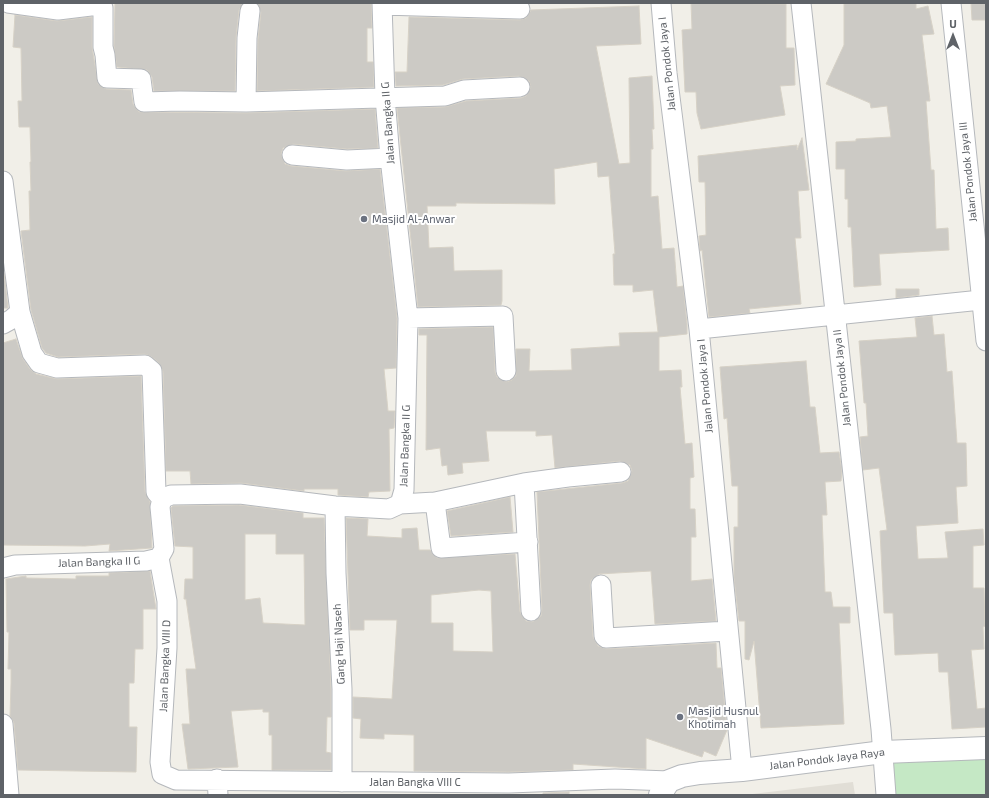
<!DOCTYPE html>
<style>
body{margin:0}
#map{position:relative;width:989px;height:798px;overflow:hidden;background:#f1efe8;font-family:"Exo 2",sans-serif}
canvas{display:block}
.frame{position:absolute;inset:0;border:4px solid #5f6368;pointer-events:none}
.north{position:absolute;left:933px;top:16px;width:40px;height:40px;-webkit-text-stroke:3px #fff;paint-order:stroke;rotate:0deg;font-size:11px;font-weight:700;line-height:16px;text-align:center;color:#5f6368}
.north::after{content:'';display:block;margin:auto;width:14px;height:18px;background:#5f6368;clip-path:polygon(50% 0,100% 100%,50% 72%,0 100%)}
</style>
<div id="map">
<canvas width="989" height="798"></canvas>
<div class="frame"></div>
<div class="north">U</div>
</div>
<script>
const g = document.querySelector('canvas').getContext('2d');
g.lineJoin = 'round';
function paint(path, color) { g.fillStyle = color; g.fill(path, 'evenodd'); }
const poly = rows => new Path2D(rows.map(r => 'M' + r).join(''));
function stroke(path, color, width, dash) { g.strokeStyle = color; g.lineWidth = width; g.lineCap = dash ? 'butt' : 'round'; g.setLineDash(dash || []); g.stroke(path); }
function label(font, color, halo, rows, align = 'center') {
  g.font = font + ' "Exo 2",sans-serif'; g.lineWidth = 4; g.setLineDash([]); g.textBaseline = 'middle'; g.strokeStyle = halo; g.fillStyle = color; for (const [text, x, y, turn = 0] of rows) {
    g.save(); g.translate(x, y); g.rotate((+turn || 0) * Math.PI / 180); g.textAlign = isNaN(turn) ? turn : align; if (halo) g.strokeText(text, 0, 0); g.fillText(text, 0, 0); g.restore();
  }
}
paint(poly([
 [853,782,855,795,744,795]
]), '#e1ded6');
paint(poly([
 [986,754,986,795,895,795,893,758]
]), '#c5e8c5');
const building = poly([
 [115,3,243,3,239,10,236,37,235,91,154,91,152,77,147,70,117,67,114,46,115,3],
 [257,3,371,3,372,28,367,28,367,62,373,62,374,87,257,91,258,39,261,12,257,3],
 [691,3,786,4,786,48,794,48,795,85,780,86,785,115,701,129,697,113,696,92,685,92,682,30,692,29,691,3],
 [844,3,916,3,916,9,928,6,934,34,922,35,930,101,926,101,931,170,934,170,936,229,948,228,949,250,879,254,881,285,854,287,851,227,848,227,848,199,845,199,845,169,836,169,836,142,856,141,856,139,891,137,887,106,871,108,870,103,826,84,844,45,844,3],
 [971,3,986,3,986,20,972,20,971,3],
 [639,6,641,44,596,46,619,164,630,163,629,78,652,76,654,129,652,129,653,149,651,149,651,197,658,196,662,249,674,248,677,287,683,286,687,324,687,334,659,337,659,371,681,370,682,387,680,387,685,444,692,443,694,477,690,478,690,509,695,509,696,537,691,537,691,581,712,579,716,621,655,624,651,571,599,574,591,580,590,585,593,637,598,646,606,649,716,643,717,668,721,668,727,730,716,756,704,751,702,757,646,738,646,769,573,764,573,770,509,772,414,771,414,735,384,734,384,739,360,738,361,719,353,718,353,697,392,699,397,620,364,620,364,630,350,630,346,518,368,519,367,536,402,538,402,529,417,528,419,550,430,550,437,558,515,554,520,612,526,621,532,622,541,616,542,610,537,492,622,483,628,481,632,471,630,465,620,461,555,468,552,435,536,436,536,431,486,431,489,461,462,463,463,473,448,475,447,465,442,466,440,448,426,450,427,335,419,335,419,329,493,327,495,372,497,377,506,382,512,380,516,376,516,349,530,349,529,371,572,370,571,349,620,346,619,333,658,332,653,290,633,292,633,285,614,285,613,254,615,254,609,176,598,177,597,162,554,169,555,204,456,203,456,206,427,206,429,248,453,247,454,271,502,270,502,301,501,305,418,307,397,108,445,107,466,101,521,98,526,96,531,87,529,81,519,76,463,79,443,85,396,86,395,72,407,72,409,17,520,20,526,18,531,10,639,6],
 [479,590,491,591,493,652,453,651,453,623,431,623,431,595,479,590],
 [15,15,57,21,92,17,92,47,98,84,106,89,131,90,133,104,139,112,246,113,375,109,378,148,347,149,293,144,283,148,281,154,285,164,291,166,346,171,380,169,397,318,396,368,384,369,388,411,395,411,394,428,389,429,390,491,369,492,368,497,338,495,338,489,304,489,304,491,241,483,191,484,190,471,166,471,163,371,159,363,152,357,145,354,58,357,46,353,42,348,31,310,21,231,30,230,29,191,31,191,30,162,31,162,30,127,19,127,18,101,22,101,21,48,13,47,15,15],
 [802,138,809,190,798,191,801,238,795,238,801,304,749,309,750,313,709,317,702,250,700,251,699,236,706,235,705,182,699,182,698,156,797,145,797,150,802,138],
 [3,273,4,273,8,308,3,308,3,273],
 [896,289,919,289,919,295,896,298,896,289],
 [932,316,934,335,944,334,947,372,952,371,957,443,966,443,967,486,956,487,958,523,916,526,918,559,948,558,945,532,983,529,984,545,973,546,973,588,984,588,985,626,983,627,984,649,971,650,977,709,986,708,986,727,952,729,948,672,939,672,938,653,895,655,893,613,884,613,880,531,887,530,879,468,863,470,860,437,868,436,866,403,864,403,859,341,917,337,915,318,932,316],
 [16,339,23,359,30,369,36,374,57,379,141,376,145,492,150,502,152,548,109,551,110,544,85,546,3,545,3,343,16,339],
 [806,361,810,407,815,407,820,453,839,452,842,471,841,481,825,482,827,515,822,515,825,592,831,592,833,607,850,607,850,623,839,623,844,724,761,728,754,641,749,660,745,659,745,621,739,621,734,578,734,527,738,527,738,486,732,486,727,418,724,419,720,367,806,361],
 [510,497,513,532,451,536,447,511,510,497],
 [239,505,303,513,303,518,324,518,331,689,331,717,327,717,326,752,331,753,331,770,272,770,272,735,269,735,269,712,263,712,263,709,231,711,238,767,188,769,182,724,190,724,186,669,196,669,186,599,184,599,185,579,193,579,193,547,175,546,171,508,173,506,239,505],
 [245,534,276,534,276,554,304,554,305,625,263,623,260,598,245,600,245,534],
 [150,571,156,609,143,609,143,649,135,649,134,683,129,683,129,727,137,727,136,772,18,770,14,723,10,716,11,683,11,669,8,669,9,632,7,632,6,579,26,576,26,578,76,579,76,576,109,576,109,573,150,571],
 [569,792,569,795,543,795,543,793,569,792]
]);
paint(building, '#cccac5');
stroke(building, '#d6d1c6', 1);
const minor = poly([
 [8,3,58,10,99,5,103,8,103,47,105,55,107,78,141,79,144,102,180,101,246,102,445,96,464,90,520,87],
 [382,3,385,97,390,158,408,318,404,490,400,504],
 [661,3,667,73,699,329,742,770],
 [801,3,881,729,886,795],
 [951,3,986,341],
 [382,5,520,9],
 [246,102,247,38,250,11],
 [292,155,347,160,390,158],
 [3,181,20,312,12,319,3,324],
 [20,312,32,353,39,363,57,368,145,365,152,371,156,492,162,499],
 [408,318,503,316,506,371],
 [699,329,981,300],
 [524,483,531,611],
 [435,502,441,548,528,542],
 [335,506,336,573,342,689,342,782],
 [159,558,167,601,167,648,160,762,162,774,176,780,509,783,615,779,669,781],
 [3,568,15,565,146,561,159,558,164,549,160,507,162,499,171,495,240,494,335,506,389,509,400,504,435,502,524,483,568,477,621,472],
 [601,585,604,636,606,638,728,631],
 [3,724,9,795],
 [217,779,218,795]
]);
const tertiary = poly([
 [660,795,669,781,682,776,700,773,742,770,883,752,986,748]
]);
stroke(minor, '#b5b8bc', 21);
stroke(tertiary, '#b5b8bc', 24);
stroke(minor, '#fff', 19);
stroke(tertiary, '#fff', 22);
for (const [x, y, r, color] of [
 [364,219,4,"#6b7280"],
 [680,717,4,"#6b7280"]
]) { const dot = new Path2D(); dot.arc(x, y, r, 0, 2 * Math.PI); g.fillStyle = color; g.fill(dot); stroke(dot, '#fff', 1.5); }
label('11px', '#5f6368', '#fff', [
 ["Jalan Pondok Jaya I",667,64,-96],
 ["Jalan Bangka II G",388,123,-94],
 ["Jalan Pondok Jaya III",968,172,-96],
 ["Jalan Pondok Jaya II",842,378,-96],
 ["Jalan Pondok Jaya I",705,386,-95],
 ["Jalan Bangka II G",405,446,-88],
 ["Jalan Bangka II G",99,562,-2],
 ["Gang Haji Naseh",339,644,-93],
 ["Jalan Bangka VIII D",165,666,-88],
 ["Jalan Pondok Jaya Raya",827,759,-7],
 ["Jalan Bangka VIII C",415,782]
]);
label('11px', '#5b616d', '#fff', [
 ["Masjid Al-Anwar",372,219],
 ["Masjid Husnul",688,711],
 ["Khotimah",688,724]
], 'left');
</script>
